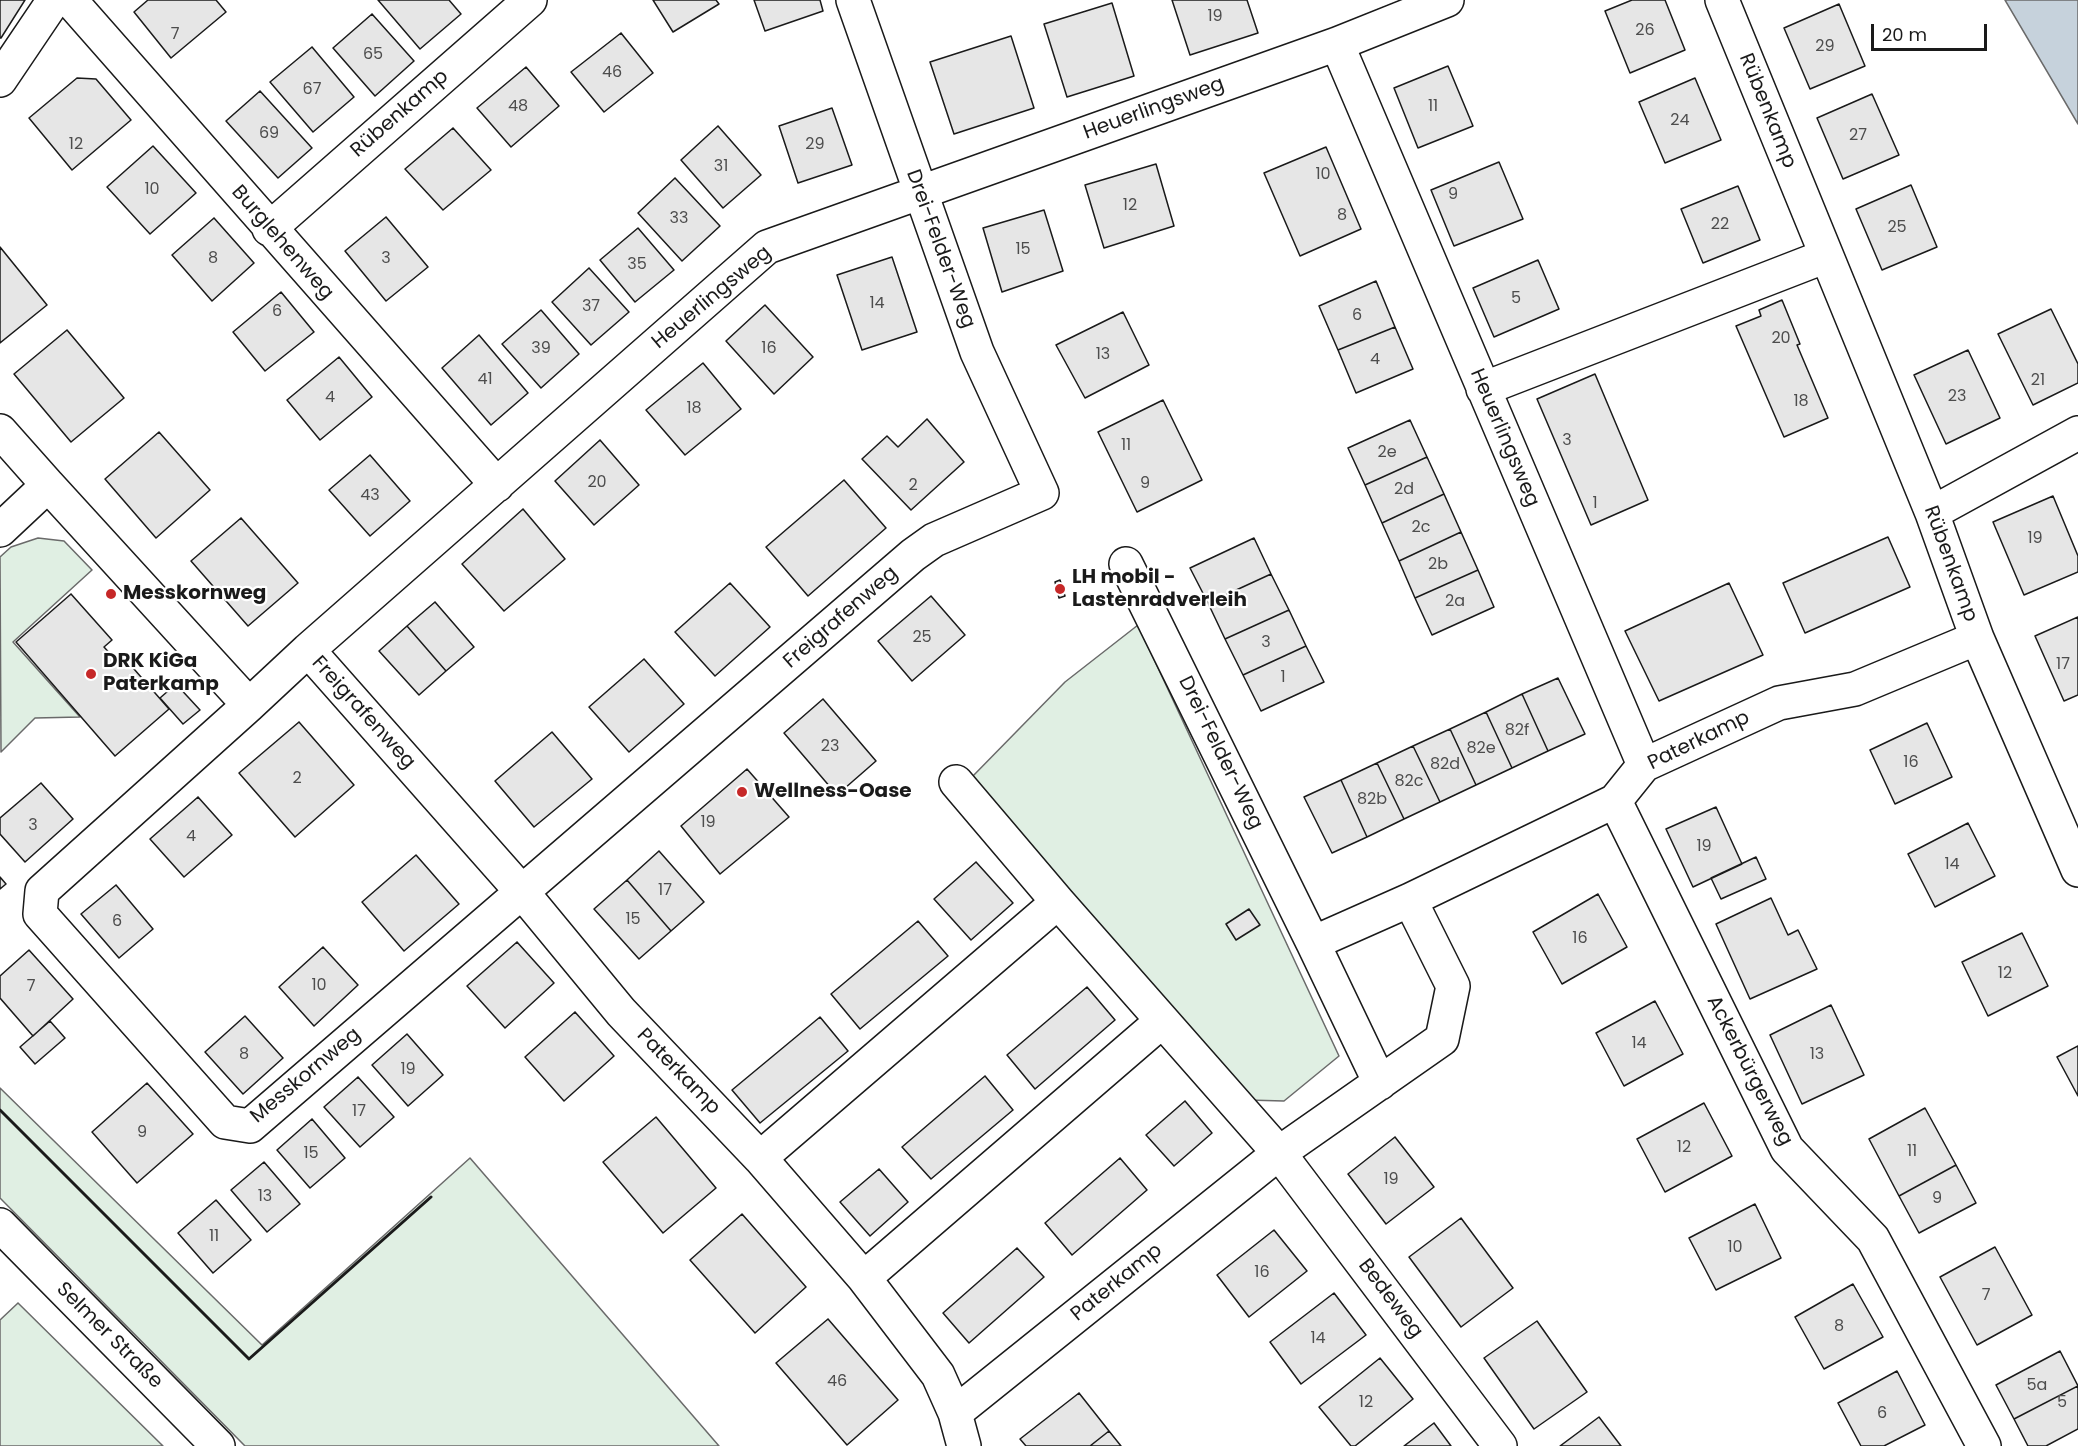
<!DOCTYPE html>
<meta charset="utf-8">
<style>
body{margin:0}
#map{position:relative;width:2078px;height:1446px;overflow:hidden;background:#fff;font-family:Poppins,sans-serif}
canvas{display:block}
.scale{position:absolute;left:1871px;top:24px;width:116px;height:27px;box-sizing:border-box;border:3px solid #1a1a1a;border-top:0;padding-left:8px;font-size:18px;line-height:21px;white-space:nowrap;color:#1a1a1a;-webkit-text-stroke:4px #fff;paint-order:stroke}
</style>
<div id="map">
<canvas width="2078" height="1446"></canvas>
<div class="scale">20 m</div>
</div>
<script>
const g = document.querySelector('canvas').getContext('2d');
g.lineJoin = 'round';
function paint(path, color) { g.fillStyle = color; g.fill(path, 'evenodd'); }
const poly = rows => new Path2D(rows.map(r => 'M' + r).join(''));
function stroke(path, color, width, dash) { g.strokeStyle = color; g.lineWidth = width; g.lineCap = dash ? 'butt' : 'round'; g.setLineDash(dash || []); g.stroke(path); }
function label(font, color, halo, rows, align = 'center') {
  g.font = font + ' Poppins,sans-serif'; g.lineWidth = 4.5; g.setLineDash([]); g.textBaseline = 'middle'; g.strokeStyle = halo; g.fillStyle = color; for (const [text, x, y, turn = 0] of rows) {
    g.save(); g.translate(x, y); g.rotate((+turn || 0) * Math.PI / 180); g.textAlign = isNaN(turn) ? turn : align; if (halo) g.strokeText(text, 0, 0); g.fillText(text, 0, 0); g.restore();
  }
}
const green = poly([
 [38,538,64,541,92,570,13,642,80,717,35,718,1,752,0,557,11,547,38,538],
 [1138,625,1339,1056,1284,1101,1247,1100,971,778,1065,682,1138,625],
 [0,1088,262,1345,470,1158,719,1446,245,1446,0,1198,0,1088],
 [18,1303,163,1446,0,1446,0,1320,18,1303]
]);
paint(green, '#e0efe3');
stroke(green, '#6a6a6a', 1.5);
const water = poly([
 [2005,0,2078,0,2078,124,2005,0]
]);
paint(water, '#c6d2dc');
stroke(water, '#6a6a6a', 1.5);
const building = poly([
 [0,0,25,0,1,38,0,38,0,0],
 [148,0,216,0,226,12,171,58,134,12,148,0],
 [378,0,449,0,461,14,420,49,378,0],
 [653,0,716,0,719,4,673,32,653,0],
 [754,0,820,0,823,11,765,31,754,0],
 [1172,0,1247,0,1258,33,1190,55,1172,0],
 [1632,0,1665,0,1685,50,1630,73,1605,11,1632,0],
 [1112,3,1134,76,1067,97,1044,24,1112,3],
 [1839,4,1865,66,1810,89,1784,28,1839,4],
 [372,14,414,61,375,96,333,48,372,14],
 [621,33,653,73,604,112,571,72,621,33],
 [1011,36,1034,108,954,134,930,62,1011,36],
 [312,47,354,97,313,132,270,82,312,47],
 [1448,66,1473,126,1418,148,1394,88,1448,66],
 [526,67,559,106,511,147,477,108,526,67],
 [77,78,96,79,131,120,72,170,29,118,77,78],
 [1695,78,1721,140,1665,163,1639,102,1695,78],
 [260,91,312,148,278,178,226,121,260,91],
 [1872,94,1899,155,1843,179,1817,118,1872,94],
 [832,108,852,165,798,183,779,126,832,108],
 [718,126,761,175,723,208,681,160,718,126],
 [453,128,491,170,443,210,405,169,453,128],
 [153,146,196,193,150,234,107,187,153,146],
 [1326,147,1361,229,1300,256,1264,173,1326,147],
 [1499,162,1523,219,1454,246,1431,190,1499,162],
 [1156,164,1174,226,1104,248,1085,185,1156,164],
 [675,178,720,226,682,261,638,213,675,178],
 [1911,185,1937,247,1882,270,1856,209,1911,185],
 [1738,186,1760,240,1703,263,1681,209,1738,186],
 [1044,210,1063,271,1002,292,983,228,1044,210],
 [386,217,428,267,386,301,345,251,386,217],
 [214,218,254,263,212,301,172,255,214,218],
 [638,228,674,270,635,302,600,260,638,228],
 [0,247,47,305,0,343,0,247],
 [892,257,917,332,862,350,837,275,892,257],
 [1538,260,1559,309,1494,337,1473,288,1538,260],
 [589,268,629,312,591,345,552,302,589,268],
 [1376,281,1395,327,1338,350,1319,306,1376,281],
 [281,292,314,332,265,371,233,332,281,292],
 [1782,300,1800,344,1797,345,1828,418,1784,437,1736,326,1761,316,1759,310,1782,300],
 [765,305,813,357,774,394,726,341,765,305],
 [2051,309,2078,364,2078,383,2033,405,1998,334,2051,309],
 [541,310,579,354,541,388,502,344,541,310],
 [1123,312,1149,365,1085,398,1056,345,1123,312],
 [1395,327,1413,369,1356,393,1338,350,1395,327],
 [67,330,124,398,71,442,14,374,67,330],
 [479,335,528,393,491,425,442,368,479,335],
 [1968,350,2000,418,1946,444,1914,375,1968,350],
 [339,357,372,397,320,440,287,400,339,357],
 [703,363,741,409,685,455,646,410,703,363],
 [1595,374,1648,500,1591,525,1537,399,1595,374],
 [1163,400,1202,480,1137,512,1098,432,1163,400],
 [927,419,964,462,911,510,862,459,887,436,898,447,927,419],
 [1410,420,1427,457,1365,485,1348,448,1410,420],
 [159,432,210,490,156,538,105,479,159,432],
 [600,440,639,485,594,525,555,481,600,440],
 [370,455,410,501,370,536,329,490,370,455],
 [1427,457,1444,494,1382,523,1365,485,1427,457],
 [844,480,886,528,808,596,766,547,844,480],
 [1444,494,1461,532,1399,561,1382,523,1444,494],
 [2053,496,2078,556,2078,572,2024,595,1993,522,2053,496],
 [523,509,565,559,504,611,462,564,523,509],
 [241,518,298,583,248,626,191,561,241,518],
 [1461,532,1478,570,1415,598,1399,561,1461,532],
 [1888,537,1910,587,1805,633,1783,583,1888,537],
 [1254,538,1271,574,1208,603,1190,568,1254,538],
 [1478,570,1494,607,1432,635,1415,598,1478,570],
 [1271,574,1289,610,1225,639,1208,603,1271,574],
 [1060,580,1065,596,1059,598,1055,582,1060,580],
 [730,583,770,627,715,676,675,632,730,583],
 [1729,583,1763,655,1659,701,1625,631,1729,583],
 [71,594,112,640,104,647,113,657,121,666,127,661,169,709,115,756,16,642,71,594],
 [931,596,965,635,912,681,878,641,931,596],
 [435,602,474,647,446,671,407,626,435,602],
 [1289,610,1306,646,1243,675,1225,639,1289,610],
 [2078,617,2078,695,2064,701,2035,636,2078,617],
 [407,626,446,671,419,695,379,651,407,626],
 [1306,646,1324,682,1261,711,1243,675,1306,646],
 [644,659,684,704,629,752,589,707,644,659],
 [1558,678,1585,734,1548,751,1522,694,1558,678],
 [176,684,200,710,183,724,160,698,176,684],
 [1522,694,1548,751,1512,768,1486,712,1522,694],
 [823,699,876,761,837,795,784,733,823,699],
 [1486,712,1512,768,1476,785,1450,729,1486,712],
 [299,722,354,785,295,837,239,773,299,722],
 [1927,723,1952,777,1895,804,1870,750,1927,723],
 [1450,729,1476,785,1440,802,1413,746,1450,729],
 [552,732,592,779,534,827,495,781,552,732],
 [1413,746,1440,802,1404,819,1377,763,1413,746],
 [1377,763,1404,819,1367,837,1341,780,1377,763],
 [747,769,789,817,720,874,681,826,747,769],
 [1341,780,1367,837,1332,853,1304,797,1341,780],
 [41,783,73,819,25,862,0,834,0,818,41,783],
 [198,797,232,835,184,877,150,839,198,797],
 [1716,807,1742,864,1693,887,1666,829,1716,807],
 [1968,823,1995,876,1935,907,1908,854,1968,823],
 [659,851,704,902,671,931,627,880,659,851],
 [416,855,459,904,404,951,362,902,416,855],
 [1756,857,1766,879,1721,899,1711,878,1756,857],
 [976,862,1013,903,971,940,934,899,976,862],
 [0,877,6,884,0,889,0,877],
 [627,880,671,931,639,959,594,909,627,880],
 [116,885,153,929,119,958,81,914,116,885],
 [1598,894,1627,947,1562,984,1533,932,1598,894],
 [1771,898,1788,935,1798,930,1817,969,1750,999,1716,924,1771,898],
 [1249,909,1260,925,1236,940,1226,924,1249,909],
 [918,921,948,956,860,1029,831,994,918,921],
 [2022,933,2048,986,1988,1016,1962,962,2022,933],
 [517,942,554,983,505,1028,467,986,517,942],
 [323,947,358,985,314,1026,279,987,323,947],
 [29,950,73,999,33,1036,0,998,0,976,29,950],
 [1087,987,1115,1020,1035,1089,1007,1055,1087,987],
 [1655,1001,1683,1054,1624,1086,1596,1033,1655,1001],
 [1831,1005,1864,1075,1802,1104,1770,1035,1831,1005],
 [575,1012,614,1056,564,1101,525,1057,575,1012],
 [245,1016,283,1058,243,1094,205,1052,245,1016],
 [820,1017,848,1051,760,1123,732,1090,820,1017],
 [50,1021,65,1038,35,1064,20,1047,50,1021],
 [407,1034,443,1075,408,1106,372,1065,407,1034],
 [2078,1046,2078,1096,2057,1057,2078,1046],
 [985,1076,1013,1110,931,1179,902,1147,985,1076],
 [358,1077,394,1117,360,1147,324,1107,358,1077],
 [147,1083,193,1134,137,1183,92,1132,147,1083],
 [1185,1101,1212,1133,1174,1166,1146,1135,1185,1101],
 [1704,1103,1732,1156,1665,1192,1637,1139,1704,1103],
 [1925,1108,1956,1165,1899,1196,1869,1139,1925,1108],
 [656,1117,716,1188,663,1233,603,1162,656,1117],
 [312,1119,345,1158,310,1188,277,1150,312,1119],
 [1395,1137,1434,1187,1386,1224,1348,1174,1395,1137],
 [1120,1158,1147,1190,1072,1255,1045,1223,1120,1158],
 [264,1162,300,1204,267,1232,231,1190,264,1162],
 [1956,1165,1976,1203,1919,1233,1899,1196,1956,1165],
 [879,1169,908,1202,870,1236,840,1202,879,1169],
 [216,1200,251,1240,213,1273,178,1233,216,1200],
 [1755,1204,1781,1258,1716,1290,1689,1238,1755,1204],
 [742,1214,806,1287,755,1333,690,1260,742,1214],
 [1461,1218,1513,1288,1461,1327,1409,1257,1461,1218],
 [1274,1230,1307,1271,1249,1317,1217,1275,1274,1230],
 [1995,1247,2032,1315,1977,1345,1940,1277,1995,1247],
 [1017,1248,1044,1277,969,1343,943,1313,1017,1248],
 [1853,1284,1883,1337,1824,1369,1795,1317,1853,1284],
 [1334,1293,1366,1335,1301,1384,1270,1342,1334,1293],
 [828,1319,898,1400,847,1445,776,1363,828,1319],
 [1537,1321,1587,1392,1534,1429,1484,1358,1537,1321],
 [2060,1351,2078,1386,2014,1419,1996,1385,2060,1351],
 [1380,1358,1413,1399,1355,1446,1351,1446,1319,1407,1380,1358],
 [1897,1371,1925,1425,1884,1446,1861,1446,1838,1403,1897,1371],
 [2078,1386,2078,1429,2046,1446,2028,1446,2014,1419,2078,1386],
 [1079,1393,1109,1431,1090,1446,1026,1446,1020,1439,1079,1393],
 [1599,1417,1621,1446,1560,1446,1599,1417],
 [1434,1423,1451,1446,1404,1446,1434,1423],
 [1109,1431,1121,1446,1090,1446,1109,1431]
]);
paint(building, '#e6e6e6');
stroke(building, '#1a1a1a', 1.5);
const street = poly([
 [70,0,497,485],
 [1722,0,1932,513,1977,638,2078,870],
 [1337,44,1644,765],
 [0,80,54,0],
 [269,229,530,0],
 [1483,389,1826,256],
 [0,431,48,485],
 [1932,513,2078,433],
 [0,530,48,485,249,705,308,650,522,892,621,1012,760,1158,864,1278,938,1375,955,1413,964,1446],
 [1126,564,1313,943],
 [308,650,767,247,1337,44,1447,0],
 [249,705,42,891,40,914,225,1122,250,1126,913,555,934,540,1042,493,977,352,853,0],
 [956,782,1058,902,1279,1153,1500,1446],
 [1615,801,1787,1149,1873,1239,1984,1446],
 [1380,1083,1313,943,1410,900,1615,801,1644,765,1779,703,1855,689,1977,638],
 [760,1158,1058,902],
 [864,1278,1162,1021],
 [955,1413,1279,1153,1442,1039,1453,986,1410,900]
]);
const secondary = poly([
 [0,1225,218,1446]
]);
stroke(street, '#1a1a1a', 36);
stroke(secondary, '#1a1a1a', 36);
stroke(street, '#fff', 33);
stroke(secondary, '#fff', 33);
stroke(poly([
 [0,1110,249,1359,431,1197]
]), '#1a1a1a', 3);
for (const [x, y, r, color] of [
 [1060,589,6,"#c62828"],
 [111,594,6,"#c62828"],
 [91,674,6,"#c62828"],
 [742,792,6,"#c62828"]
]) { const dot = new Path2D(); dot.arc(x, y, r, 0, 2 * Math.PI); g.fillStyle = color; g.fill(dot); stroke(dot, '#fff', 2); }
label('16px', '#4d4d4d', null, [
 ["19",1215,17],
 ["26",1645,31],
 ["7",175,35],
 ["29",1825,47],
 ["65",373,55],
 ["46",612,73],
 ["67",312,90],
 ["48",518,107],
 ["11",1433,107],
 ["24",1680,121],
 ["69",269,134],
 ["27",1858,136],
 ["12",76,145],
 ["29",815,145],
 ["31",721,167],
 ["10",1323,175],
 ["10",152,190],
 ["9",1453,195],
 ["12",1130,206],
 ["8",1342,216],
 ["33",679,219],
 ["22",1720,225],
 ["25",1897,228],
 ["15",1023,250],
 ["8",213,259],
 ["3",386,259],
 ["35",637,265],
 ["5",1516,299],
 ["14",877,304],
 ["37",591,307],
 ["6",277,312],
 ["6",1357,316],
 ["20",1781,339],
 ["39",541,349],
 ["16",769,349],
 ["13",1103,355],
 ["4",1375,360],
 ["41",485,380],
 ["21",2038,381],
 ["23",1957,397],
 ["4",330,398],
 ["18",1801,402],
 ["18",694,409],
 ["3",1567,441],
 ["11",1126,446],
 ["2e",1387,453],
 ["20",597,483],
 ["9",1145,484],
 ["2",913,486],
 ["2d",1404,490],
 ["43",370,496],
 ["1",1595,504],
 ["2c",1421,528],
 ["19",2035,539],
 ["2b",1438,565],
 ["2a",1455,602],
 ["25",922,638],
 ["3",1266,643],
 ["17",2063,665],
 ["1",1283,678],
 ["82f",1517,731],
 ["23",830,747],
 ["82e",1481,749],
 ["16",1911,763],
 ["82d",1445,765],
 ["2",297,779],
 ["82c",1409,782],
 ["82b",1372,800],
 ["19",708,823],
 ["3",33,826],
 ["4",191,837],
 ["19",1704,847],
 ["14",1952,865],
 ["17",665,891],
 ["15",633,920],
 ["6",117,922],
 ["16",1580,939],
 ["12",2005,974],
 ["10",319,986],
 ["7",31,987],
 ["14",1639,1044],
 ["8",244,1055],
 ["13",1817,1055],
 ["19",408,1070],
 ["17",359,1112],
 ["9",142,1133],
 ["12",1684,1148],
 ["11",1912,1152],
 ["15",311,1154],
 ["19",1391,1180],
 ["13",265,1197],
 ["9",1937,1199],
 ["11",214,1237],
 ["10",1735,1248],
 ["16",1262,1273],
 ["7",1986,1296],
 ["8",1839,1327],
 ["14",1318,1339],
 ["46",837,1382],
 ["5a",2037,1386],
 ["12",1366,1403],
 ["5",2062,1403],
 ["6",1882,1414]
]);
label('20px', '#1a1a1a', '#fff', [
 ["Heuerlingsweg",1154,109,-20],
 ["Rübenkamp",1767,111,68],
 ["Rübenkamp",400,114,-41],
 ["Burglehenweg",282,243,49],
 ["Drei-Felder-Weg",940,249,70],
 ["Heuerlingsweg",712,298,-40],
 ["Heuerlingsweg",1504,438,67],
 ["Rübenkamp",1950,564,70],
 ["Freigrafenweg",841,618,-41],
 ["Freigrafenweg",363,713,48],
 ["Paterkamp",1699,741,-26],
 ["Drei-Felder-Weg",1220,753,64],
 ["Ackerbürgerweg",1749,1071,63],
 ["Paterkamp",678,1072,46],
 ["Messkornweg",306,1076,-40],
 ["Paterkamp",1117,1283,-39],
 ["Bedeweg",1390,1299,53],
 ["Selmer Straße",109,1336,45]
]);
label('bold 20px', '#1a1a1a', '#fff', [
 ["LH mobil -",1072,578],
 ["Lastenradverleih",1072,601],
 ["Messkornweg",123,594],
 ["DRK KiGa",103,662],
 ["Paterkamp",103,685],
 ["Wellness-Oase",754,792]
], 'left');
</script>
